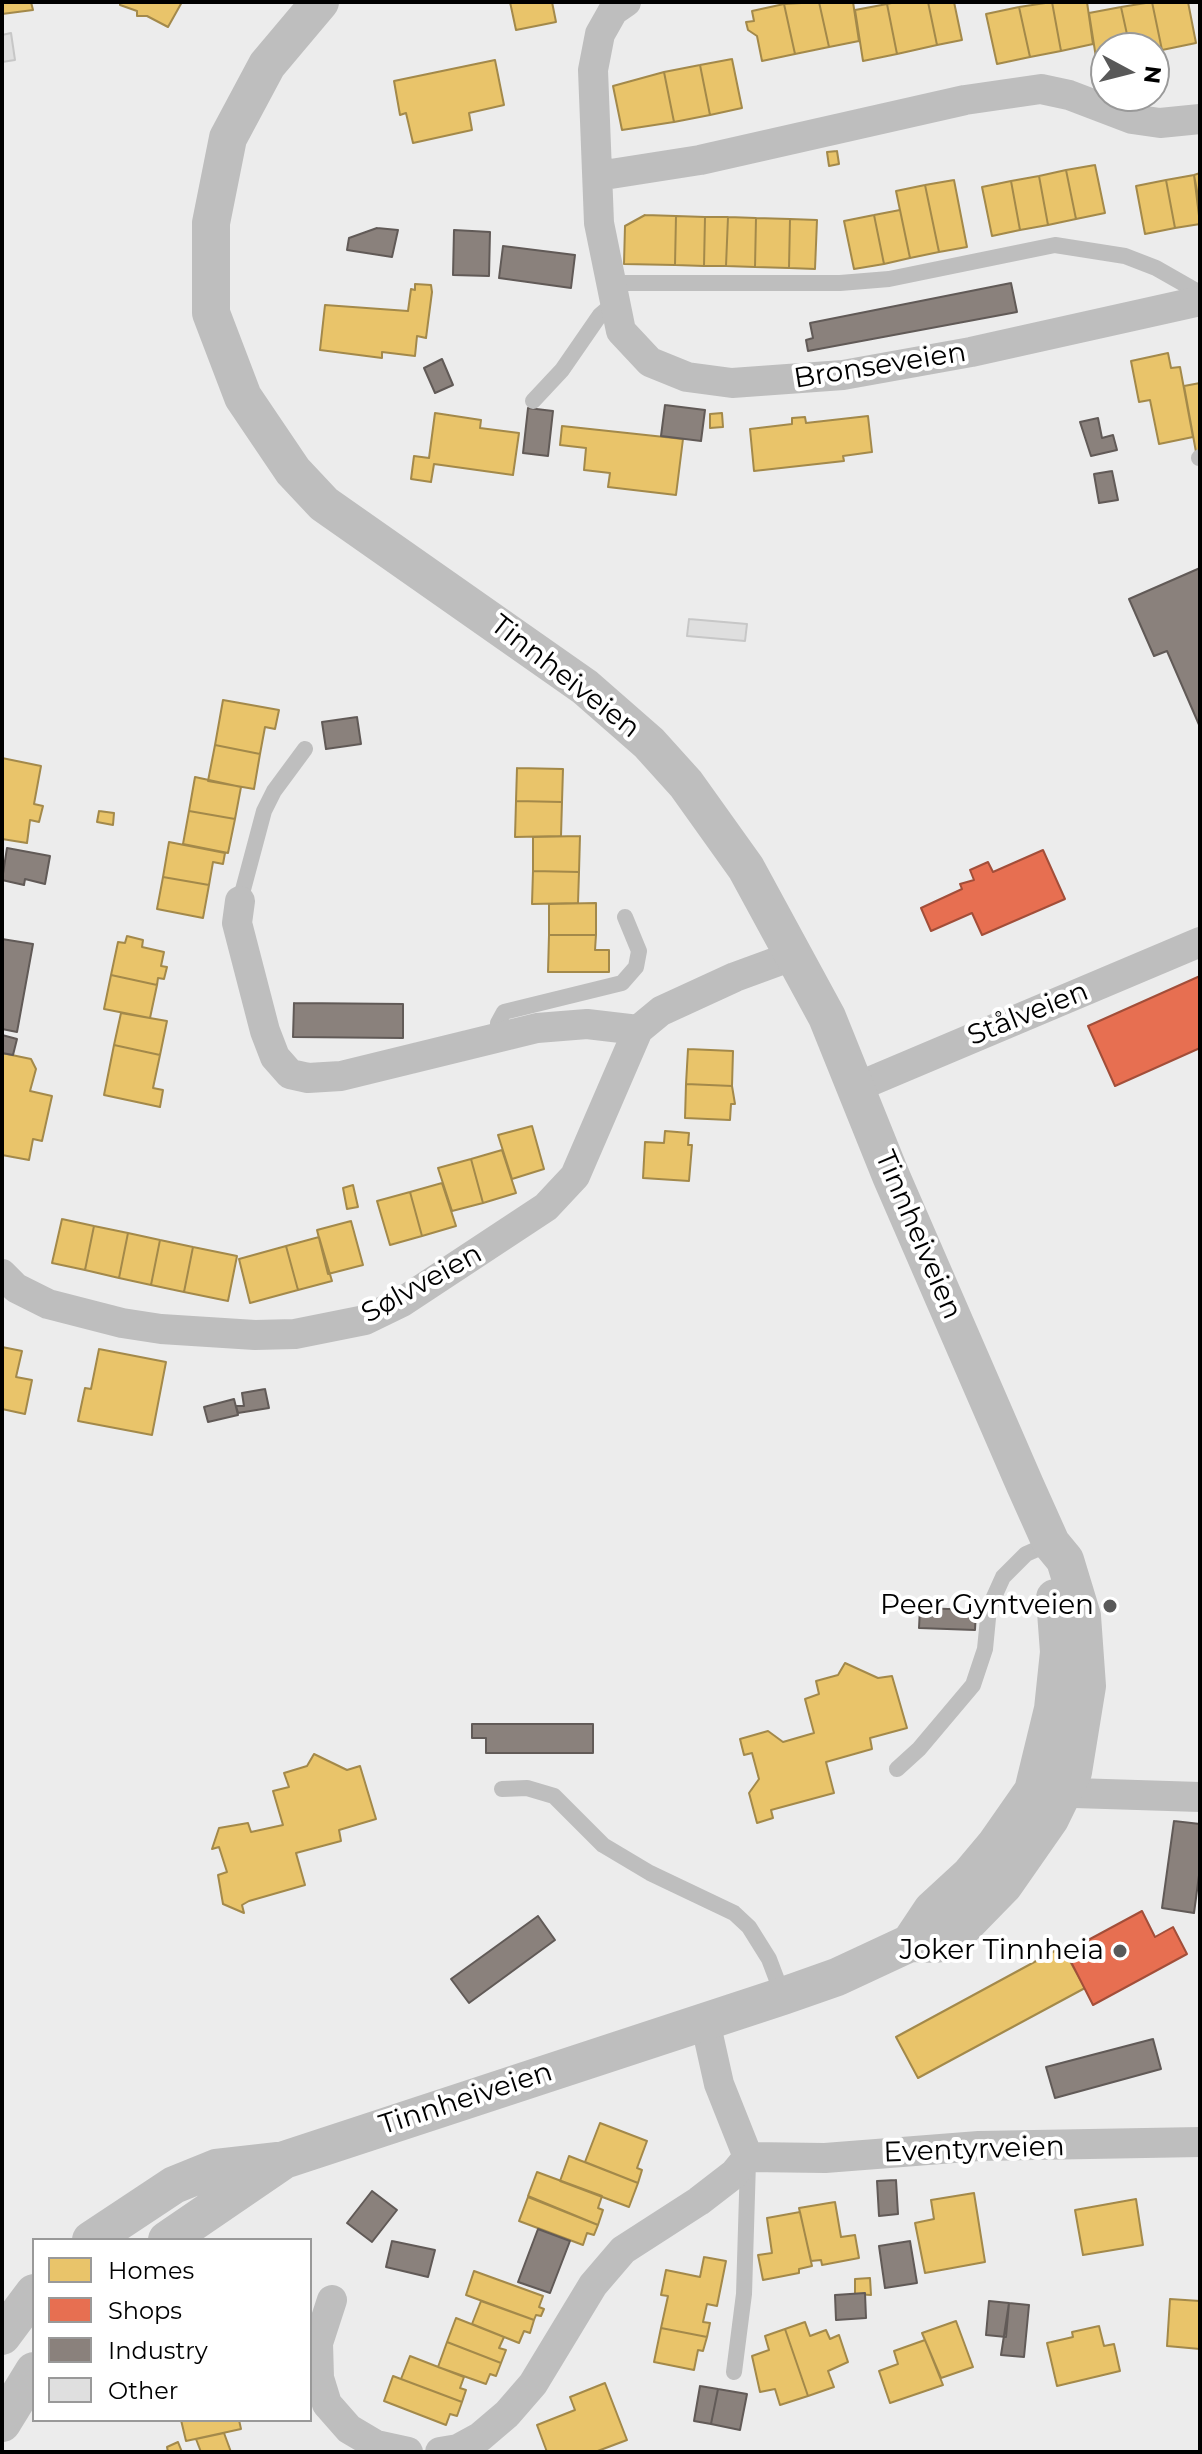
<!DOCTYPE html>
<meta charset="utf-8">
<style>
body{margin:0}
#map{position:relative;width:1202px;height:2454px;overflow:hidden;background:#fff;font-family:Montserrat,sans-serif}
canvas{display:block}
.frame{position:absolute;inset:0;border:4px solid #000;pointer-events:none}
.legend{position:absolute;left:32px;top:2238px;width:280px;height:184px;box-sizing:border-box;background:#fff;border:2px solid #999;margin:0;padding:10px 14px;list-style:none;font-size:24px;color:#000}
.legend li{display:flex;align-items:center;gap:16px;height:40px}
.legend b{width:40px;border:2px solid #999}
.north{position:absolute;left:1090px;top:32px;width:80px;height:80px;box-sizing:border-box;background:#fff;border:2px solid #999;border-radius:50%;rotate:97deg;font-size:22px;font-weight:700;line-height:32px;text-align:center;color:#000}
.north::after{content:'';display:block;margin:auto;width:28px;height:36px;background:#595959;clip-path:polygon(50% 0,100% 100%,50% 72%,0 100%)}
</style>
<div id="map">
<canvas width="1202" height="2454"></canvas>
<div class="frame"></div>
<ul class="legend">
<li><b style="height:22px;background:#e9c46a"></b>Homes</li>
<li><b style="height:22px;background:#e76f51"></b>Shops</li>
<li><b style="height:22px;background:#8a817c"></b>Industry</li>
<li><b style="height:22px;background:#dfdfdf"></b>Other</li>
</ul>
<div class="north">N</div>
</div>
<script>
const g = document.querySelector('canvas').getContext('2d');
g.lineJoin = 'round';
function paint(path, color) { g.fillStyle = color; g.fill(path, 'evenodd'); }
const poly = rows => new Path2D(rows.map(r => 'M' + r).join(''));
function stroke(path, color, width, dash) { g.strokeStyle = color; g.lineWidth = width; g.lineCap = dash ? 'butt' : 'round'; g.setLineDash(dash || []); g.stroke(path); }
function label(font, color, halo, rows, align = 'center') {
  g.font = font + ' Montserrat,sans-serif'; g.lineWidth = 8; g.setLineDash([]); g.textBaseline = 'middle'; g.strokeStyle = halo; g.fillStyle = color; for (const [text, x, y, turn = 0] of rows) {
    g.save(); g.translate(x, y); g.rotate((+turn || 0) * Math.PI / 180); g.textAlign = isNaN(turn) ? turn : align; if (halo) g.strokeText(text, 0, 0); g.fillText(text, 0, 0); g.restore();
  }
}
paint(poly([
 [2,2,1200,2,1200,2452,2,2452],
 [1106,48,1154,48,1154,96,1106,96],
 [34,2240,310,2240,310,2420,34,2420]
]), '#ececec');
const homes = poly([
 [2,2,31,2,33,10,2,14,2,2],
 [120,2,182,2,168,27,147,16,137,16,137,11,120,5,120,2],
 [510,2,552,2,556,22,516,30,510,2],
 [819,2,829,47,795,54,784,4,819,2],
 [819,2,853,2,859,41,829,47,819,2],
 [896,2,928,2,937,45,897,54,887,4,896,2],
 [928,2,954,2,962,40,937,45,928,2],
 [1052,2,1061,51,1030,57,1019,7,1052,2],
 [1052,2,1087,2,1093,44,1061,51,1052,2],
 [1152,2,1188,2,1196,43,1162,50,1152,2],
 [1152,2,1162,50,1130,48,1121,7,1152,2],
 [784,4,795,54,762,61,757,36,748,30,746,22,754,21,752,11,784,4],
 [887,4,897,54,863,61,855,10,887,4],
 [1019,7,1030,57,997,64,986,14,1019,7],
 [1121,7,1130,48,1106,48,1106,62,1097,64,1089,13,1121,7],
 [732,59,742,108,710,115,700,65,732,59],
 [495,60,504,105,469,113,472,130,413,143,406,113,400,115,394,81,495,60],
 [700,65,710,115,674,122,664,72,700,65],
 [664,72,674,122,622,130,613,86,664,72],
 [837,151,839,164,829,166,827,152,837,151],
 [1095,165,1105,213,1076,219,1066,170,1095,165],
 [1066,170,1076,219,1048,225,1039,176,1066,170],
 [1200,173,1200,207,1194,175,1200,173],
 [1194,175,1200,224,1175,228,1166,180,1194,175],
 [1039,176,1048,225,1020,230,1011,181,1039,176],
 [954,180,967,247,939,252,925,185,954,180],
 [1166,180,1175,228,1145,234,1136,186,1166,180],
 [1011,181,1020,230,992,236,982,187,1011,181],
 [925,185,939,252,910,258,896,191,925,185],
 [900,210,910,258,884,264,874,215,900,210],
 [645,215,676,216,675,265,624,264,625,226,645,215],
 [874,215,884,264,854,269,844,221,874,215],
 [676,216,705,217,704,266,675,265,676,216],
 [705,217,728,217,726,266,704,266,705,217],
 [728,217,756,218,755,267,726,266,728,217],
 [756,218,790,219,789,268,755,267,756,218],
 [790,219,817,220,815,269,789,268,790,219],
 [415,284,431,285,432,292,426,338,417,336,415,356,382,352,382,358,320,350,325,305,408,311,411,289,415,290,415,284],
 [1168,353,1171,368,1180,367,1193,437,1159,444,1150,400,1139,402,1131,361,1168,353],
 [1200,383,1200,452,1196,452,1184,386,1200,383],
 [435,413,481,420,480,428,519,433,513,475,434,464,431,482,411,479,414,456,429,458,435,413],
 [722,413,723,427,710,428,710,414,722,413],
 [868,416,872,452,843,456,844,461,754,471,750,429,792,424,792,418,805,417,806,423,868,416],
 [562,426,683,439,676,495,608,487,610,473,584,470,586,448,560,445,562,426],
 [223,700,279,710,275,729,265,727,260,754,215,745,223,700],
 [215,745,260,754,254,789,208,781,215,745],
 [2,758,41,766,34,804,43,806,39,822,30,820,27,843,2,839,2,758],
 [517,768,563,769,562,802,516,801,517,768],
 [195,777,241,787,235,819,189,811,195,777],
 [516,801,562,802,561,836,515,837,516,801],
 [99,811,114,813,113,825,97,822,99,811],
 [189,811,235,819,228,853,183,844,189,811],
 [580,836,579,872,533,871,533,837,580,836],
 [169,842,225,853,223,864,213,862,209,885,163,877,169,842],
 [533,871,579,872,578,903,532,904,533,871],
 [163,877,209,885,203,918,157,909,163,877],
 [596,903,596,935,549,935,549,904,596,903],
 [549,935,596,935,595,950,609,950,609,972,548,972,549,935],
 [127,936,143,940,142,947,164,952,161,966,167,967,164,979,158,978,157,985,111,975,118,942,125,943,127,936],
 [111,975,157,985,150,1018,104,1009,111,975],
 [121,1013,167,1021,160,1055,114,1045,121,1013],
 [114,1045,160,1055,153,1088,163,1090,160,1107,104,1095,114,1045],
 [688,1049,733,1051,732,1086,686,1084,688,1049],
 [2,1053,31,1059,36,1069,30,1091,52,1096,42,1141,33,1139,29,1160,2,1155,2,1053],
 [686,1084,732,1086,735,1104,731,1104,730,1120,685,1118,686,1084],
 [532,1126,544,1169,512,1179,498,1135,532,1126],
 [665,1131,689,1133,688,1145,692,1145,689,1181,643,1178,645,1142,664,1143,665,1131],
 [502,1150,516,1193,483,1203,471,1159,502,1150],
 [471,1159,483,1203,452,1211,438,1168,471,1159],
 [442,1183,456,1226,422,1236,410,1192,442,1183],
 [353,1185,358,1207,347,1209,343,1188,353,1185],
 [410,1192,422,1236,390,1245,377,1201,410,1192],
 [62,1219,94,1226,85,1270,52,1263,62,1219],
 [351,1221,363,1265,328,1274,317,1230,351,1221],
 [94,1226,128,1233,119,1278,85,1270,94,1226],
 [128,1233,160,1240,151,1285,119,1278,128,1233],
 [319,1237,332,1281,298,1290,286,1246,319,1237],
 [160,1240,193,1247,184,1292,151,1285,160,1240],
 [286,1246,298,1290,250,1303,239,1259,286,1246],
 [193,1247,237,1256,228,1301,184,1292,193,1247],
 [2,1347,22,1351,16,1377,32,1380,25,1414,2,1409,2,1347],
 [99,1349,166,1362,152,1435,78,1421,85,1388,91,1389,99,1349],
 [845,1663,878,1678,892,1676,907,1728,870,1738,872,1749,826,1762,834,1793,771,1810,773,1818,757,1823,749,1793,759,1779,752,1753,744,1755,740,1739,768,1731,783,1742,814,1733,805,1699,819,1694,816,1681,838,1675,845,1663],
 [314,1754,347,1770,360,1766,376,1819,339,1830,341,1841,296,1853,305,1885,249,1901,242,1905,244,1913,223,1904,218,1875,227,1872,219,1847,212,1849,219,1828,248,1823,251,1832,283,1825,273,1791,289,1787,284,1773,307,1766,314,1754],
 [1062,1947,1085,1988,918,2078,896,2037,1062,1947],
 [600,2123,647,2141,637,2168,642,2170,638,2183,585,2162,600,2123],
 [569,2156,638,2183,629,2207,560,2181,569,2156],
 [537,2172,602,2196,598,2208,603,2210,598,2225,528,2196,537,2172],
 [974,2193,985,2262,925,2273,915,2223,934,2219,931,2200,974,2193],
 [528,2197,598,2225,594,2235,587,2233,583,2245,519,2221,528,2197],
 [1136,2199,1143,2245,1083,2255,1075,2210,1136,2199],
 [835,2202,841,2237,855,2235,859,2258,822,2265,821,2260,811,2261,799,2208,835,2202],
 [800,2212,812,2266,799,2269,799,2273,763,2280,758,2255,772,2253,767,2218,800,2212],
 [704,2257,726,2261,717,2306,707,2304,703,2322,710,2323,707,2337,661,2328,668,2296,661,2295,666,2270,700,2277,704,2257],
 [474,2271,543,2296,539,2307,544,2309,541,2316,536,2315,534,2320,466,2295,474,2271],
 [870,2278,871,2295,855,2294,855,2279,870,2278],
 [1170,2299,1200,2301,1200,2349,1167,2346,1170,2299],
 [481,2301,534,2320,530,2333,524,2331,519,2343,472,2324,481,2301],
 [456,2318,504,2337,499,2348,506,2350,501,2363,447,2342,456,2318],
 [956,2321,973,2367,941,2378,922,2333,956,2321],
 [805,2322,810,2336,826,2330,830,2339,839,2335,848,2362,828,2371,834,2387,808,2396,785,2329,805,2322],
 [1099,2326,1104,2346,1114,2344,1120,2371,1057,2386,1047,2343,1073,2337,1072,2332,1099,2326],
 [661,2328,707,2337,703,2351,698,2350,694,2370,654,2362,661,2328],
 [785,2329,808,2396,780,2405,775,2389,760,2392,752,2356,769,2350,765,2336,785,2329],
 [925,2340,943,2385,890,2403,879,2371,898,2364,894,2351,925,2340],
 [447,2342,501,2363,496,2376,490,2374,486,2384,438,2367,447,2342],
 [410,2356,464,2377,460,2388,466,2390,462,2402,401,2379,410,2356],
 [393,2376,462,2402,457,2416,450,2414,446,2425,384,2401,393,2376],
 [605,2383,627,2440,595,2452,547,2452,537,2425,575,2410,570,2397,605,2383],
 [181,2420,239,2420,241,2429,186,2441,181,2420],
 [224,2433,231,2452,201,2452,196,2439,224,2433],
 [178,2442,182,2452,168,2452,167,2447,178,2442]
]);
paint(homes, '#e9c46a');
stroke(homes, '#a3894a', 2);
const shops = poly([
 [1043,850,1065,899,982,935,972,913,931,931,921,908,962,889,960,884,974,880,970,870,988,862,993,872,1043,850],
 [1200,976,1200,1048,1115,1086,1088,1026,1200,976],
 [1142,1911,1155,1937,1173,1927,1187,1954,1093,2005,1066,1952,1142,1911]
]);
paint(shops, '#e76f51');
stroke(shops, '#a24e39', 2);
const industry = poly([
 [377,228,398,230,392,257,347,250,349,238,377,228],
 [454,230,490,232,489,276,453,275,454,230],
 [503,246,575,255,571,288,499,278,503,246],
 [1011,283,1017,312,808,351,806,340,813,338,810,323,1011,283],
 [442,359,453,385,435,393,424,368,442,359],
 [665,405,705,410,701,441,661,436,665,405],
 [528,408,553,411,548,456,523,453,528,408],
 [1098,418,1102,438,1113,435,1117,450,1091,456,1080,422,1098,418],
 [1112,471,1118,500,1099,503,1094,474,1112,471],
 [1200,568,1200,727,1167,651,1154,656,1129,599,1200,568],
 [357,717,361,744,326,749,322,722,357,717],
 [7,848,50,856,45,884,25,879,24,885,2,880,7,848],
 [2,939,33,944,17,1032,2,1029,2,939],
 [294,1003,403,1004,403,1038,293,1037,294,1003],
 [2,1035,17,1039,13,1055,2,1053,2,1035],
 [265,1389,269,1408,238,1413,236,1406,244,1406,242,1393,265,1389],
 [234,1399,238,1415,208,1422,204,1407,234,1399],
 [920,1608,976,1610,975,1630,919,1628,920,1608],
 [472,1724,593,1724,593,1753,486,1753,486,1738,472,1738,472,1724],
 [1174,1821,1200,1824,1200,1868,1194,1913,1162,1908,1174,1821],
 [538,1916,555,1940,469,2003,451,1979,538,1916],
 [1153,2039,1161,2069,1055,2098,1046,2067,1153,2039],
 [896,2180,898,2214,879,2216,877,2181,896,2180],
 [372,2191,397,2210,372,2242,347,2223,372,2191],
 [538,2229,570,2241,550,2293,518,2282,538,2229],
 [392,2241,435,2250,428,2277,386,2267,392,2241],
 [910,2241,917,2283,885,2288,879,2246,910,2241],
 [865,2293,866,2318,836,2320,835,2295,865,2293],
 [989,2301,1009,2303,1006,2337,986,2335,989,2301],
 [1009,2303,1029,2305,1024,2357,1001,2355,1009,2303],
 [700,2386,718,2389,711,2424,694,2421,700,2386],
 [718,2389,747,2394,740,2430,711,2424,718,2389]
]);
paint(industry, '#8a817c');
stroke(industry, '#615a57', 2);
const building = poly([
 [11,33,15,60,2,62,2,35,11,33],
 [689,619,747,624,745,641,687,636,689,619]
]);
paint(building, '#dfdfdf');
stroke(building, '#c7c7c7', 2);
stroke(poly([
 [608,283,840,283,889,279,1055,245,1125,256,1156,268,1200,293],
 [533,401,562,370,600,315,613,304],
 [1199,458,1200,457],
 [240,901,264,811,274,791,305,749],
 [500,1036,498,1023,504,1012,622,983,636,967,639,951,625,917],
 [897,1769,919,1749,973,1685,985,1649,989,1608,1003,1577,1026,1554,1051,1543],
 [502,1789,527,1788,554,1796,603,1845,650,1873,734,1913,749,1927,769,1959,783,1996],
 [734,2372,744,2294,748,2162]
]), '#bebebe', 16);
stroke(poly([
 [626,2,613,11,600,34,593,70,599,223,621,331,650,362,687,377,732,383,843,375,971,352,1200,301],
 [598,176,700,160,965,100,1041,89,1069,95,1132,119,1160,123,1200,119],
 [240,901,237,923,265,1031,275,1057,290,1074,308,1078,341,1076,537,1028,587,1024,638,1030],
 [857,1087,1200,942],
 [2,1274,16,1288,48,1304,122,1323,161,1329,255,1335,295,1334,365,1320,402,1302,546,1207,575,1176,638,1030,661,1011,735,977,795,955],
 [1043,1792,1200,1797],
 [705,2021,719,2084,748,2157,825,2158,979,2146,1200,2142],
 [332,2300,318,2343,319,2378,327,2404,349,2429,376,2445,408,2452],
 [440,2452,458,2449,480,2437,507,2414,533,2384,593,2285,623,2250,699,2201,734,2174,748,2157]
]), '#bebebe', 30);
stroke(poly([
 [910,1943,932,1910,970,1875,996,1844,1033,1791,1053,1709,1059,1652,1055,1598],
 [91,2240,174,2185,216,2168,278,2161],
 [167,2240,284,2160,783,1996,837,1977,910,1943,937,1944,964,1926,1004,1885,1050,1819,1073,1772,1087,1686,1082,1616,1065,1560,1051,1543,1025,1485,891,1176,827,1017,746,868,686,784,649,743,585,687,324,504,293,471,243,397,211,313,211,223,228,138,267,65,320,2],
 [2,2336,34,2293],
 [2,2423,34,2371]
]), '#bebebe', 38);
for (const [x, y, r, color] of [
 [1110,1606,8,"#595959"],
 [1120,1951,8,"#595959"]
]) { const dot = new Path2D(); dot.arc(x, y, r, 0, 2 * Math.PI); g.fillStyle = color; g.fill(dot); stroke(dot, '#fff', 3); }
label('28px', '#000', '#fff', [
 ["Bronseveien",880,366,-9],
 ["Tinnheiveien",565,677,38],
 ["Stålveien",1028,1014,-22],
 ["Tinnheiveien",918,1235,67],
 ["Sølvveien",422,1284,-29],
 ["Tinnheiveien",466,2099,-18],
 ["Eventyrveien",974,2150,-2]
]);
label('28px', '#000', '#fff', [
 ["Peer Gyntveien",1094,1606],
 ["Joker Tinnheia",1104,1951]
], 'right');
</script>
